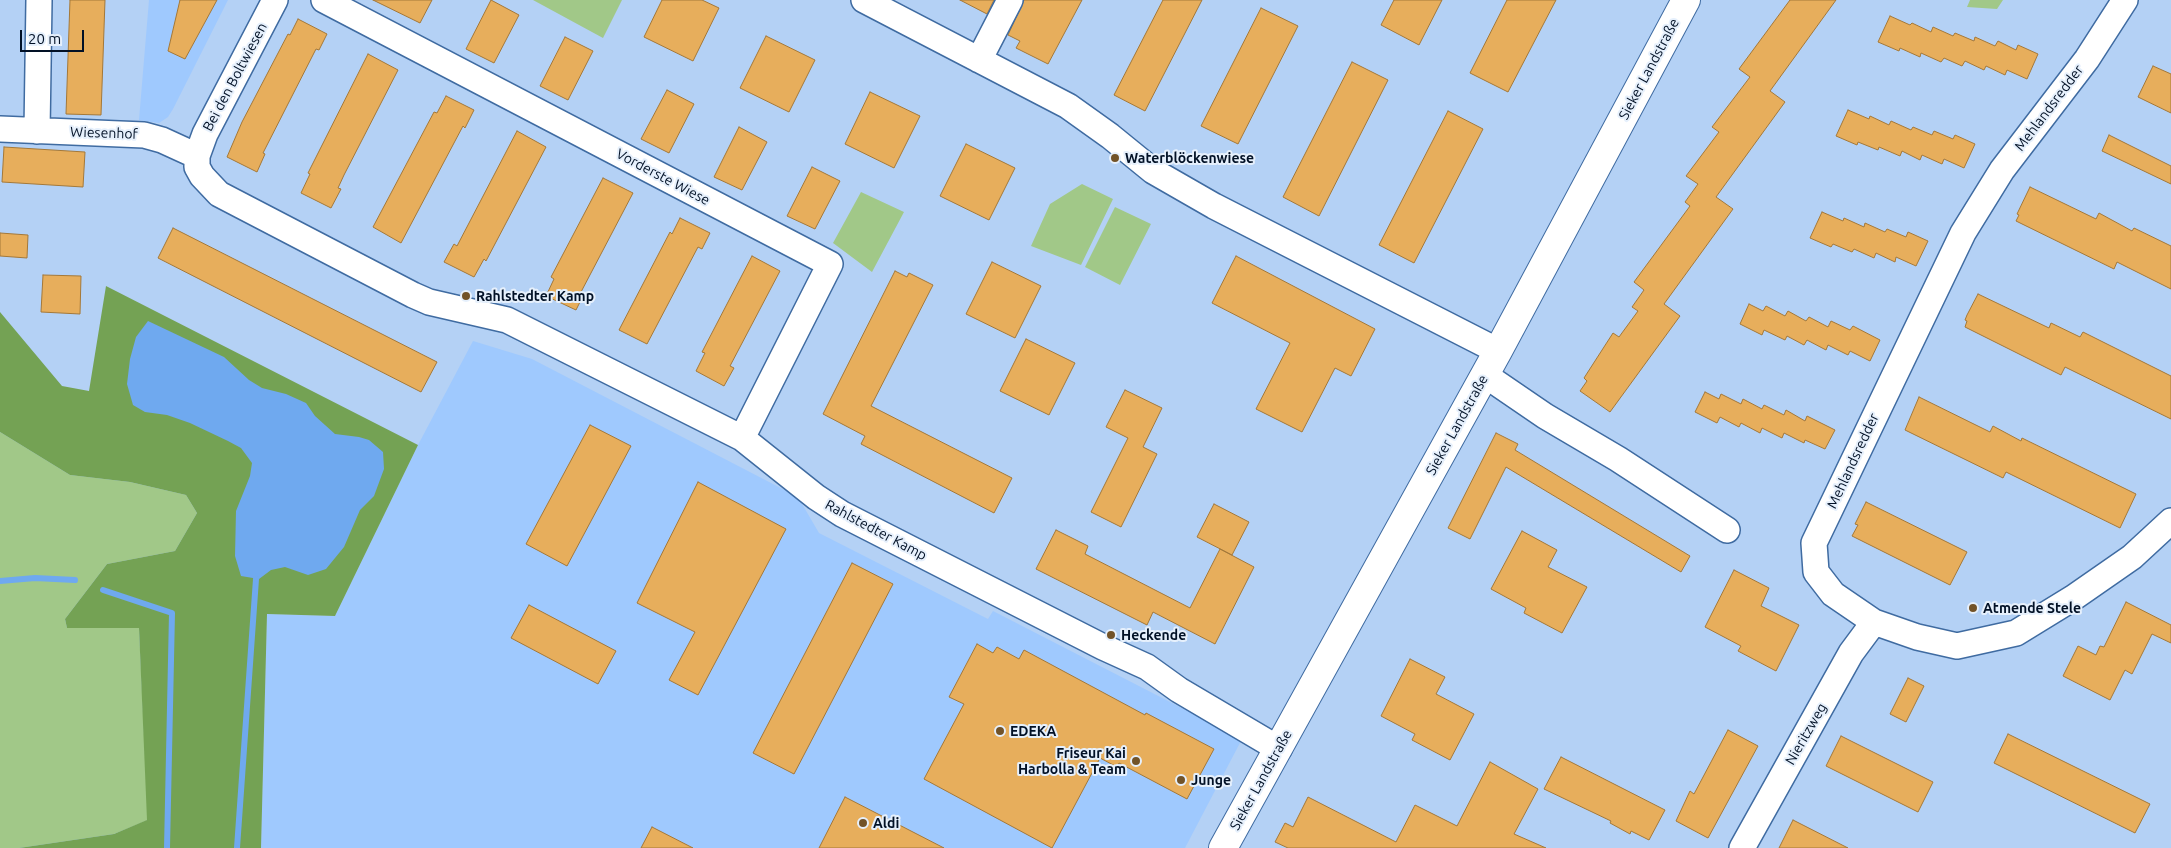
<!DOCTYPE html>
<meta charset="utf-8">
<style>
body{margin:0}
#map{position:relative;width:2171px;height:848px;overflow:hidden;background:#b4d1f5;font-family:Ubuntu,sans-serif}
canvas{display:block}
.scale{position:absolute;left:20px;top:30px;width:64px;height:22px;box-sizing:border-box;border:2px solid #021126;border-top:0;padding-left:6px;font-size:15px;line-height:18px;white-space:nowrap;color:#021126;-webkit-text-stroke:4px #e6f0fc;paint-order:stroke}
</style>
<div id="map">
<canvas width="2171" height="848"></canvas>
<div class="scale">20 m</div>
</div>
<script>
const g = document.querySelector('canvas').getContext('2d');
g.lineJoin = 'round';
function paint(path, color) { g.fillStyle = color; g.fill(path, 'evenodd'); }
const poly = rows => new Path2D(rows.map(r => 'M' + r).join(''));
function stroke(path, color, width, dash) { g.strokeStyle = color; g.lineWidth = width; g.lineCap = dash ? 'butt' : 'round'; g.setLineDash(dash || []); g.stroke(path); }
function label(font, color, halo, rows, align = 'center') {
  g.font = font + ' Ubuntu,sans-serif'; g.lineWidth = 4; g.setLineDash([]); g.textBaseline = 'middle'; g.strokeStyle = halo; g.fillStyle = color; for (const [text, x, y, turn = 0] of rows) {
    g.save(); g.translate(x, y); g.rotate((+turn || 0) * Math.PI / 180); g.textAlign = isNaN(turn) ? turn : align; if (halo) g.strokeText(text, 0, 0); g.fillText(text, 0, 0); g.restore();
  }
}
paint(poly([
 [149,0,228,0,173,109,168,117,159,123,139,120],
 [473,341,532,359,798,497,819,533,988,619,993,611,1242,739,1185,848,261,848,267,614,335,616,418,445]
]), '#9fc9fe');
paint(poly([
 [533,0,622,0,603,38],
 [1970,0,2003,0,1997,9,1967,7],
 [1082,184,1113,199,1081,265,1031,246,1050,204],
 [861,192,904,212,872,272,833,243],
 [1115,207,1151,224,1120,285,1085,267],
 [0,432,70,475,130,482,186,495,197,513,175,551,107,564,65,619,67,628,139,628,148,820,114,834,19,848,0,848]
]), '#a1c888');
paint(poly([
 [106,286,418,445,335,616,267,614,261,848,19,848,114,834,147,820,139,628,67,628,65,619,107,564,175,551,197,513,186,495,130,482,70,475,0,432,0,312,62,386,89,391]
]), '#74a254');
paint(poly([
 [148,321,224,357,249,380,262,388,286,394,306,403,315,416,335,434,359,437,369,440,383,452,384,469,374,496,360,510,344,547,326,569,308,575,285,567,271,570,259,579,241,576,235,556,236,511,250,476,252,463,241,448,228,441,190,423,167,415,145,412,133,405,127,384,130,359,136,337]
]), '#6fa9ef');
stroke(poly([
 [0,581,35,578,75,580],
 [103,590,172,613,167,848],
 [237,848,256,579]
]), '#6fa9ef', 6);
const building = poly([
 [70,0,105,0,101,115,66,114,70,0],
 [180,0,217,0,185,59,168,51,180,0],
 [373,0,432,0,420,23,373,0],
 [491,0,519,15,494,63,466,49,491,0],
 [662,0,702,0,719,8,693,61,644,37,662,0],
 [960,0,994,0,987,14,960,0],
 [1024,0,1082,0,1048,64,1016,48,1020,41,1008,35,1024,0],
 [1163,0,1202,0,1145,111,1114,95,1163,0],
 [1394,0,1442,0,1419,45,1381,25,1394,0],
 [1507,0,1556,0,1508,92,1470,73,1507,0],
 [1790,0,1836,0,1770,91,1785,102,1716,197,1733,209,1664,304,1680,316,1610,412,1580,391,1587,381,1584,378,1613,333,1619,337,1638,311,1632,307,1644,290,1634,282,1690,206,1685,202,1698,184,1686,176,1719,132,1712,127,1750,77,1739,69,1790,0],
 [1261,8,1298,26,1238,144,1201,126,1261,8],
 [1890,16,1910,25,1912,23,1931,32,1933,27,1953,36,1955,33,1974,41,1975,37,1995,46,1998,41,2016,50,2018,45,2038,54,2027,79,2007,70,2005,75,1986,66,1984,70,1965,61,1962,66,1944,58,1941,62,1921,53,1920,57,1900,48,1899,51,1878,42,1890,16],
 [298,19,327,34,319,50,316,49,263,153,265,154,257,172,227,157,242,122,288,34,290,35,298,19],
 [766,36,815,60,789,112,740,88,766,36],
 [565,37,593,51,568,100,540,86,565,37],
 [368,54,398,70,344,175,338,188,341,189,331,208,301,193,310,174,308,173,368,54],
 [1352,62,1388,80,1319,216,1283,197,1352,62],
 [2153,66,2171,74,2171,113,2138,97,2153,66],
 [667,90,694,104,669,153,641,139,667,90],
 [870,92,920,116,894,168,845,144,870,92],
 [446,96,474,110,465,128,463,126,401,243,373,227,434,112,437,113,446,96],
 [1848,110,1869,119,1870,116,1889,125,1891,121,1911,130,1913,127,1932,135,1934,131,1953,139,1955,135,1975,144,1964,168,1944,159,1942,164,1922,155,1920,160,1902,151,1900,156,1879,147,1878,150,1858,142,1857,145,1836,136,1848,110],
 [1448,111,1483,129,1414,263,1379,245,1448,111],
 [739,127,767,142,742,190,714,177,739,127],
 [517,131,546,147,486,261,484,259,474,277,444,262,454,244,457,246,517,131],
 [2109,135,2171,166,2171,184,2102,151,2109,135],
 [966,144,1015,168,989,220,940,196,966,144],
 [4,147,85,152,83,187,2,182,4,147],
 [812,167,840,181,815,229,787,216,812,167],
 [603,178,633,193,581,292,584,294,576,310,546,296,554,279,551,277,603,178],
 [2030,187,2096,219,2099,213,2132,231,2134,228,2171,246,2171,289,2117,262,2114,269,2016,221,2019,215,2017,214,2030,187],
 [1822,212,1843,221,1844,218,1864,227,1865,223,1885,232,1887,229,1906,237,1908,232,1928,241,1916,266,1896,257,1895,262,1876,253,1874,258,1854,249,1852,252,1833,244,1831,247,1810,238,1822,212],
 [680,218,710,233,702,249,698,247,647,344,619,330,670,232,672,234,680,218],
 [173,228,437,362,421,392,158,258,173,228],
 [0,233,28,235,27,258,0,256,0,233],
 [752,256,780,271,730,366,734,368,724,386,696,371,705,353,702,352,752,256],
 [1236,256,1375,329,1351,376,1335,368,1302,432,1256,409,1290,343,1212,303,1236,256],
 [992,262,1041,286,1015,338,966,314,992,262],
 [895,271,907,277,909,273,933,285,871,406,1012,478,994,513,861,444,865,436,823,414,895,271],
 [43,275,81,276,80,314,41,312,43,275],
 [1978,294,2049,328,2051,323,2080,337,2083,332,2171,376,2171,419,2065,367,2061,375,1965,327,1967,321,1965,320,1967,315,1978,294],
 [1749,304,1763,311,1766,306,1785,316,1788,311,1806,321,1809,317,1828,327,1831,321,1850,330,1853,326,1880,340,1870,361,1850,351,1848,355,1828,345,1826,350,1807,340,1804,345,1787,336,1785,340,1764,330,1762,335,1740,324,1749,304],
 [1026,339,1075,363,1049,415,1000,391,1026,339],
 [1125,390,1162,408,1143,447,1157,454,1121,527,1091,512,1128,438,1106,427,1125,390],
 [1705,392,1719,399,1721,394,1741,404,1743,399,1762,409,1764,405,1784,415,1786,410,1805,421,1807,416,1835,430,1825,449,1805,440,1804,443,1784,433,1782,438,1762,428,1760,433,1741,423,1739,427,1720,417,1717,423,1695,412,1705,392],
 [1919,397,1990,432,1993,426,2021,441,2022,438,2136,494,2120,528,2006,472,2003,478,1905,430,1919,397],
 [590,425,631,446,567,566,526,544,590,425],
 [1496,433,1518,444,1515,450,1690,556,1681,572,1506,467,1470,539,1448,528,1496,433],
 [698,482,786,529,698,695,669,680,695,632,637,603,698,482],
 [1866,502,1967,552,1950,585,1852,536,1858,525,1855,524,1866,502],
 [1214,504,1249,522,1232,555,1197,537,1214,504],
 [1056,530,1088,546,1085,554,1190,608,1220,549,1254,567,1215,644,1153,612,1147,625,1036,569,1056,530],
 [1522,531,1557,550,1548,567,1587,587,1562,633,1524,613,1526,608,1491,589,1522,531],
 [852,563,893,584,794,774,753,753,852,563],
 [1734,570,1769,588,1761,606,1799,625,1776,671,1738,651,1741,646,1705,627,1734,570],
 [2126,602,2171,625,2171,643,2152,634,2132,674,2125,670,2110,700,2063,676,2078,646,2096,655,2100,646,2104,647,2126,602],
 [529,605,616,651,598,684,511,638,529,605],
 [977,644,993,653,997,647,1019,659,1024,650,1145,715,1146,713,1214,749,1187,799,1119,763,1117,767,1100,758,1052,848,924,779,964,704,949,697,977,644],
 [1410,659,1445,677,1436,694,1474,714,1450,760,1412,740,1415,734,1381,716,1410,659],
 [1908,678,1924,686,1906,722,1890,714,1908,678],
 [1728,730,1758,746,1708,838,1676,821,1690,791,1694,794,1728,730],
 [2008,734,2150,804,2135,833,1994,763,2008,734],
 [1841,736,1933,782,1918,812,1826,766,1841,736],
 [1561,757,1665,810,1649,840,1631,831,1630,834,1610,823,1611,821,1544,789,1561,757],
 [1490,762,1538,789,1514,834,1546,848,1288,848,1275,842,1285,823,1293,827,1308,797,1396,842,1415,805,1457,826,1490,762],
 [845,797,944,848,819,848,845,797],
 [1793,820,1848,848,1779,848,1793,820],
 [652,827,693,848,641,848,652,827]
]);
paint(building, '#e7ae5c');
stroke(building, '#a47838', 1);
const minor = poly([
 [275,0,205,134,197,156,197,167,202,176,219,194,413,295,429,302,507,320,742,438,816,497,842,514,1103,647,1147,667,1179,690,1279,749],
 [324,0,830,264,742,438],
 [864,0,1068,106,1110,136,1153,171,1214,206,1498,351],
 [2125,0,2087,59,2002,170,1963,233,1814,543,1816,572,1833,594,1874,622,1917,637,1957,646,2016,633,2073,598,2132,557,2171,521],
 [979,60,1010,0],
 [0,129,144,135,162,140,197,156],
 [37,131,39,0],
 [1485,375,1545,416,1618,459,1727,530],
 [1742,848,1851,653,1874,622]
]);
const secondary = poly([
 [1223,848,1498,351,1686,0]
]);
stroke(minor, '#3f6ba1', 28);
stroke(secondary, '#3f6ba1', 30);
stroke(minor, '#fff', 25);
stroke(secondary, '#fff', 28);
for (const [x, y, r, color] of [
 [1115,158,5,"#725328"],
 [466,296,5,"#725328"],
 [1973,608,5,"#725328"],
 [1111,635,5,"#725328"],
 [1000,731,5,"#725328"],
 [1136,761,5,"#725328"],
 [1181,780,5,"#725328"],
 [863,823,5,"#725328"]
]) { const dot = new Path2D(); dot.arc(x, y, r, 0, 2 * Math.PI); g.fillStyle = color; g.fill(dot); stroke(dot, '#e6f0fc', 2); }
label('14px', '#021126', '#e6f0fc', [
 ["Sieker Landstraße",1649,69,-62],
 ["Bei den Boltwiesen",235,77,-62],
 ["Mehlandsredder",2049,108,-53],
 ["Wiesenhof",104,133,2],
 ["Vorderste Wiese",663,177,28],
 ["Sieker Landstraße",1457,425,-61],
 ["Mehlandsredder",1853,461,-65],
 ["Rahlstedter Kamp",876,530,28],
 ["Nieritzweg",1806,734,-60],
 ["Sieker Landstraße",1261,780,-61]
]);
label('bold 14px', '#021126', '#e6f0fc', [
 ["Waterblöckenwiese",1125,158],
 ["Rahlstedter Kamp",476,296],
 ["Atmende Stele",1983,608],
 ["Heckende",1121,635],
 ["EDEKA",1010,731],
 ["Friseur Kai",1126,753,"right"],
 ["Harbolla & Team",1126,769,"right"],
 ["Junge",1191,780],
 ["Aldi",873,823]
], 'left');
</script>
